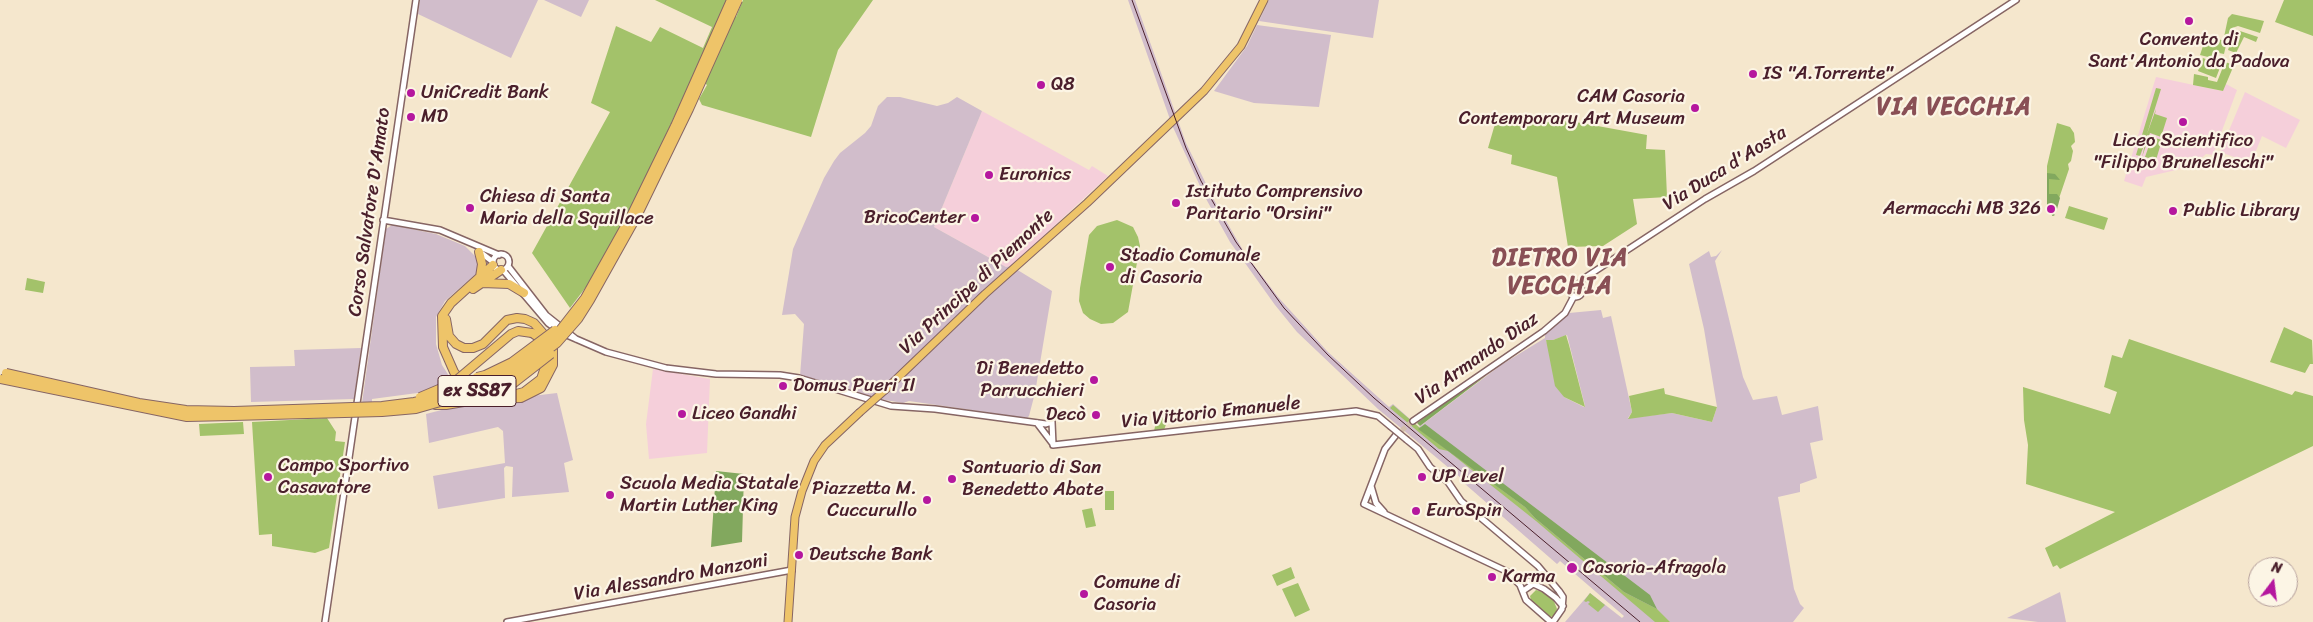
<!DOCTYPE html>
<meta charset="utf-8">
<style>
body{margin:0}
#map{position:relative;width:2313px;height:622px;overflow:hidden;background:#f5e7cd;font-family:Sriracha,sans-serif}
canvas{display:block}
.north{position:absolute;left:2248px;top:557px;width:50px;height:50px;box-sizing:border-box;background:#fcf5e5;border:1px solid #b59f9b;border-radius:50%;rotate:15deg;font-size:14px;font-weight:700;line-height:20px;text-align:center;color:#4a1f2b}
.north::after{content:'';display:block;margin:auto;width:18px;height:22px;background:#b5179e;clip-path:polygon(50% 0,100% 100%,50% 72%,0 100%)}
</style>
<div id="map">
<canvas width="2313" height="622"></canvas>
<div class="north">N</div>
</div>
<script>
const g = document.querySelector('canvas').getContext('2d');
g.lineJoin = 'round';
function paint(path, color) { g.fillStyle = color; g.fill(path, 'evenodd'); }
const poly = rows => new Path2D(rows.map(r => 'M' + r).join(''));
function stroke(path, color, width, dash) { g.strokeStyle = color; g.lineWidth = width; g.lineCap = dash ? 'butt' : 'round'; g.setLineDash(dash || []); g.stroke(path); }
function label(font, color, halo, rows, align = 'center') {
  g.font = font + ' Sriracha,sans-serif'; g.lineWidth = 4.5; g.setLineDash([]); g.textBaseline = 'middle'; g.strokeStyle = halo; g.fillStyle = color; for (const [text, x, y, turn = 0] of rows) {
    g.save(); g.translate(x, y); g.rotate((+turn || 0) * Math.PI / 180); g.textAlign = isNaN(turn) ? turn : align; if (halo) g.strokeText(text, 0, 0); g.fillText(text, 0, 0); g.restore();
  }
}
paint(poly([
 [2156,77,2222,91,2226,84,2237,90,2213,155,2206,154,2193,166,2146,177,2142,187,2124,181],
 [2245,92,2300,120,2286,148,2262,136,2251,163,2220,152],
 [982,111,1089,170,1092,166,1108,176,1011,266,1006,267,934,227],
 [653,369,710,379,707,453,649,459,646,424]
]), '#f5cfda');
paint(poly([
 [420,0,538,0,511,58,418,14],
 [544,0,589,0,581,17],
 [1128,0,1135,0,1186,143,1214,200,1244,252,1278,297,1328,352,1389,407,1393,404,1419,427,1501,365,1545,338,1545,333,1569,313,1601,310,1603,318,1611,316,1632,412,1628,418,1672,413,1712,422,1717,407,1704,329,1689,264,1709,251,1711,257,1716,256,1722,250,1715,261,1743,377,1753,400,1777,396,1782,415,1818,406,1823,440,1810,443,1817,478,1800,484,1800,492,1778,497,1794,589,1800,604,1804,608,1793,622,1565,622,1590,593,1622,618,1624,616,1560,561,1557,564,1465,484,1460,480,1461,478,1378,409,1297,332,1275,305,1230,242,1205,197,1172,125],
 [1567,335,1585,406,1584,407,1564,397,1546,340,1553,340],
 [1269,0,1379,0,1373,38,1259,21],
 [1257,25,1331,35,1319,107,1254,103,1214,91,1247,46],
 [887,97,900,97,937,106,948,103,957,97,982,111,934,227,1006,267,1011,266,1052,291,1035,393,1029,416,1027,418,909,401,903,403,885,400,800,376,804,324,795,314,782,315,793,249,824,178,834,161,840,153,865,133,871,126,878,106],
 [392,225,436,234,465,246,477,258,478,272,445,301,436,317,436,344,442,365,451,379,425,392,372,399,372,402,362,403,386,229],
 [361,348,354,399,251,402,250,367,295,366,294,350],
 [557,393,573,460,564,463,569,492,512,497,513,467,506,466,504,468,505,498,438,509,433,476,505,463,503,431,498,427,429,443,426,414,465,404],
 [2060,592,2066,622,2038,622,2007,618]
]), '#d1bdcb');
paint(poly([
 [655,0,727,0,645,181,589,283,570,308,532,253,610,112,591,103,616,26,651,42,660,27,703,48,712,27],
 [743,0,873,0,838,50,811,137,702,105,699,99,707,85,704,82,733,16,736,17],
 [2284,0,2313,0,2313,36,2275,22],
 [2232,14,2264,21,2260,33,2238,26,2232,28,2229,37,2224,37,2228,18],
 [2237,30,2258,37,2256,42,2244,37,2236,53,2228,50,2233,36],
 [2206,37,2227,41,2224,54,2214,52,2212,58,2200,55],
 [2203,58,2221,65,2216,78,2198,71],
 [2225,62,2234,65,2223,91,2193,85,2194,74,2208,77,2208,80,2217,82],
 [2156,88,2161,89,2147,134,2156,109,2155,114,2167,118,2161,137,2150,133,2149,136,2147,135,2146,139,2148,140,2142,157,2146,140,2140,156,2136,155],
 [1501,114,1546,122,1570,121,1647,135,1646,149,1665,150,1667,197,1633,199,1637,224,1603,246,1568,247,1557,177,1511,164,1512,155,1488,148,1497,117],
 [2057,123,2070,127,2074,133,2075,142,2071,146,2073,151,2071,161,2068,164,2069,169,2053,216,2047,211,2047,166],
 [2152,137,2162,140,2156,160,2145,157],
 [2069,206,2108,218,2104,230,2065,218],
 [1117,220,1133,227,1138,237,1140,246,1128,312,1113,323,1101,324,1090,319,1083,313,1079,301,1080,288,1089,235,1097,226],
 [27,278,45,282,43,293,25,290],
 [2284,327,2312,340,2313,364,2310,364,2305,373,2270,362],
 [1566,335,1569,345,1585,407,1564,397,1555,386,1546,340,1553,340],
 [2129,339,2292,395,2295,391,2313,396,2313,446,2060,569,2057,565,2053,567,2045,548,2115,512,2026,484,2028,445,2024,420,2023,387,2110,414,2117,392,2104,387,2112,355,2122,358],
 [1664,388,1665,394,1717,407,1712,422,1672,413,1628,419,1632,412,1629,396],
 [1393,405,1420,428,1419,429,1525,507,1535,518,1624,592,1657,609,1670,622,1655,622,1536,521,1448,451,1439,449,1390,408],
 [1158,413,1169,416,1164,430,1154,431],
 [327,418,336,432,335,441,345,442,329,548,315,553,272,546,272,534,259,535,252,422],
 [243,422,244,434,200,436,199,424],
 [1105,491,1114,491,1114,510,1105,510],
 [1092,508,1096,526,1086,528,1082,510],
 [1291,567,1295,578,1277,586,1272,575],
 [1298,583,1310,610,1295,617,1282,589],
 [1536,590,1543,592,1553,599,1557,609,1555,616,1550,617,1531,600,1530,596],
 [1590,593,1605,605,1598,612,1588,604,1590,602,1588,601,1586,602,1584,601]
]), '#a3c26a');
paint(poly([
 [2047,173,2055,174,2060,180,2049,179,2049,194,2057,194,2060,198,2057,209,2051,205,2050,206,2049,210,2055,215,2053,216,2047,211],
 [1487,375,1420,426,1417,423,1440,406],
 [1425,424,1650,595,1657,609,1624,592,1535,518,1525,507,1418,429],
 [716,471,744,474,742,542,711,547]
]), '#82a85e');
stroke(poly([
 [1396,435,1413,421]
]), '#d3bfad', 5, [5, 2.5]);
const minor = poly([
 [383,220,440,230,499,255],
 [480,252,493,262],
 '493 262a8 8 0 1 1 16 0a8 8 0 1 1-16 0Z',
 [508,266,546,315,576,339],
 [503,270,548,323,560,332,606,352,666,368,716,374,780,375,799,378,891,406,935,409,1046,424,1052,422,1053,445],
 [1578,285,1583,279,1705,199,1754,171,2016,0],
 '1570 291a6 6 0 1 1 12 0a6 6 0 1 1-12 0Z',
 [1413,421,1544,331,1565,313,1574,296],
 [1037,423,1053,444],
 [1396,435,1385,449,1364,504,1544,589,1556,598,1563,606],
 [1407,440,1418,449,1430,467,1448,482,1461,501,1538,566,1559,591,1563,597,1562,609,1553,622],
 [1053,445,1356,411,1378,416,1390,426],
 [1371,486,1376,503,1384,512],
 [1511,576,1520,585,1526,600,1551,622],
 [1523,591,1539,580,1542,571],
 [325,622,416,0],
 [507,622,792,570]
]);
const major = poly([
 [885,390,985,294,1087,203,1204,91,1241,46,1264,0],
 [788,622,795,517,802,491,814,461,825,445,859,413]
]);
const highway = poly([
 [479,252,482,264,480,277],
 [493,265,451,303,442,316,443,347,454,372,462,382,483,393,512,395,524,392,541,379,547,361,544,341,532,333],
 [482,283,509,284,524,293],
 [473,289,501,270],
 [435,405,446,405,481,399,521,398,541,388,553,365,553,349,548,339,534,323,525,319,517,318,507,320,483,344,473,348,464,348,456,344,449,336,446,319]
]);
stroke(minor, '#866564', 8);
stroke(major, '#866564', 9);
stroke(highway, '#866564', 10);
stroke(minor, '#fff', 5);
stroke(major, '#eec469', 7);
stroke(highway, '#eec469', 8);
stroke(poly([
 [1132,0,1186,148,1201,181,1236,242,1284,308,1328,355,1374,398,1640,622]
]), '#4a1f2b', 1);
const minorBridge = poly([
 [1390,426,1407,440]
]);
const majorBridge = poly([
 [859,413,885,390]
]);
const highwayBridge = poly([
 [6,373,139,403,186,410,234,411,382,406,414,402,439,397,472,386,515,367,553,339,585,298,632,214,675,126,731,0],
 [477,377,485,375,512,362,555,330],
 [0,379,187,417,233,416,382,412,416,409,475,392,519,372,557,343,578,319,590,300,637,216,689,109,738,0],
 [494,394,510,386,551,354],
 [420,397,453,383,511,334,518,331,532,333]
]);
stroke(minorBridge, '#866564', 8, []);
stroke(majorBridge, '#866564', 9, []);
stroke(highwayBridge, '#866564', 10, []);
stroke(minorBridge, '#fff', 5);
stroke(majorBridge, '#eec469', 7);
stroke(highwayBridge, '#eec469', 8);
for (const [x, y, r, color] of [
 [2189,21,5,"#b5179e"],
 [1753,74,5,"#b5179e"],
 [1041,85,5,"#b5179e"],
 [411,93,5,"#b5179e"],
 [1695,108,5,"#b5179e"],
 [411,117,5,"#b5179e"],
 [2183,122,5,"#b5179e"],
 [989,175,5,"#b5179e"],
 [1176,203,5,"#b5179e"],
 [470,208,5,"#b5179e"],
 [2051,209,5,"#b5179e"],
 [2173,211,5,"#b5179e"],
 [975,218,5,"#b5179e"],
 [1110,267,5,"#b5179e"],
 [1094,380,5,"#b5179e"],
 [783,386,5,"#b5179e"],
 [682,414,5,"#b5179e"],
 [1096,415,5,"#b5179e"],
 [268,477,5,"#b5179e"],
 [1422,477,5,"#b5179e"],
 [952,479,5,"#b5179e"],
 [610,495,5,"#b5179e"],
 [927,500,5,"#b5179e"],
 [1416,511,5,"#b5179e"],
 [799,555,5,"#b5179e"],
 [1572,568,6,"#b5179e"],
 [1492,577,5,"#b5179e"],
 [1084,594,5,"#b5179e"]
]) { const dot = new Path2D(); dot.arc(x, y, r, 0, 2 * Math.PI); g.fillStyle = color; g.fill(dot); stroke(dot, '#fcf5e5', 2); }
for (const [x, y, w] of [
 [477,391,78]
]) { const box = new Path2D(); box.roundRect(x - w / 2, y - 15.5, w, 31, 4); g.fillStyle = '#fcf5e5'; g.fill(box); stroke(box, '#4a1f2b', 1); }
label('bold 18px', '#4a1f2b', null, [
 ["ex SS87",477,391]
]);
label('19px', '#4a1f2b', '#fcf5e5', [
 ["Convento di",2189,40,"center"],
 ["Sant'Antonio da Padova",2189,62,"center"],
 ["IS \"A.Torrente\"",1763,74],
 ["Q8",1051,85],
 ["UniCredit Bank",421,93],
 ["CAM Casoria",1685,97,"right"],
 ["Contemporary Art Museum",1685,119,"right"],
 ["MD",421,117],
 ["Liceo Scientifico",2183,141,"center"],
 ["\"Filippo Brunelleschi\"",2183,163,"center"],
 ["Euronics",999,175],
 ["Istituto Comprensivo",1186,192],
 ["Paritario \"Orsini\"",1186,214],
 ["Chiesa di Santa",480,197],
 ["Maria della Squillace",480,219],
 ["Aermacchi MB 326",2041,209,"right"],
 ["Public Library",2183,211],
 ["BricoCenter",965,218,"right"],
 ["Stadio Comunale",1120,256],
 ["di Casoria",1120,278],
 ["Di Benedetto",1084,369,"right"],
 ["Parrucchieri",1084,391,"right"],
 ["Domus Pueri II",793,386],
 ["Liceo Gandhi",692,414],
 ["Decò",1086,415,"right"],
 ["Campo Sportivo",278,466],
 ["Casavatore",278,488],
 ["Santuario di San",962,468],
 ["Benedetto Abate",962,490],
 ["UP Level",1432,477],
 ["Scuola Media Statale",620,484],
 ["Martin Luther King",620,506],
 ["Piazzetta M.",917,489,"right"],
 ["Cuccurullo",917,511,"right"],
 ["EuroSpin",1426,511],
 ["Deutsche Bank",809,555],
 ["Casoria-Afragola",1583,568],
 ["Karma",1502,577],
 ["Comune di",1094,583],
 ["Casoria",1094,605]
], 'left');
label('19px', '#4a1f2b', '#fcf5e5', [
 ["Via Duca d'Aosta",1725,169,-32],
 ["Corso Salvatore D'Amato",370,212,-82],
 ["Via Principe di Piemonte",977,282,-43],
 ["Via Armando Diaz",1477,359,-35],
 ["Via Vittorio Emanuele",1211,413,-6],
 ["Via Alessandro Manzoni",671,578,-10]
]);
g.letterSpacing = '1px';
label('bold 24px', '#894f55', '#fcf5e5', [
 ["VIA VECCHIA",1954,108],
 ["DIETRO VIA",1560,259],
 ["VECCHIA",1560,287]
]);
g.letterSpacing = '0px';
</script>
